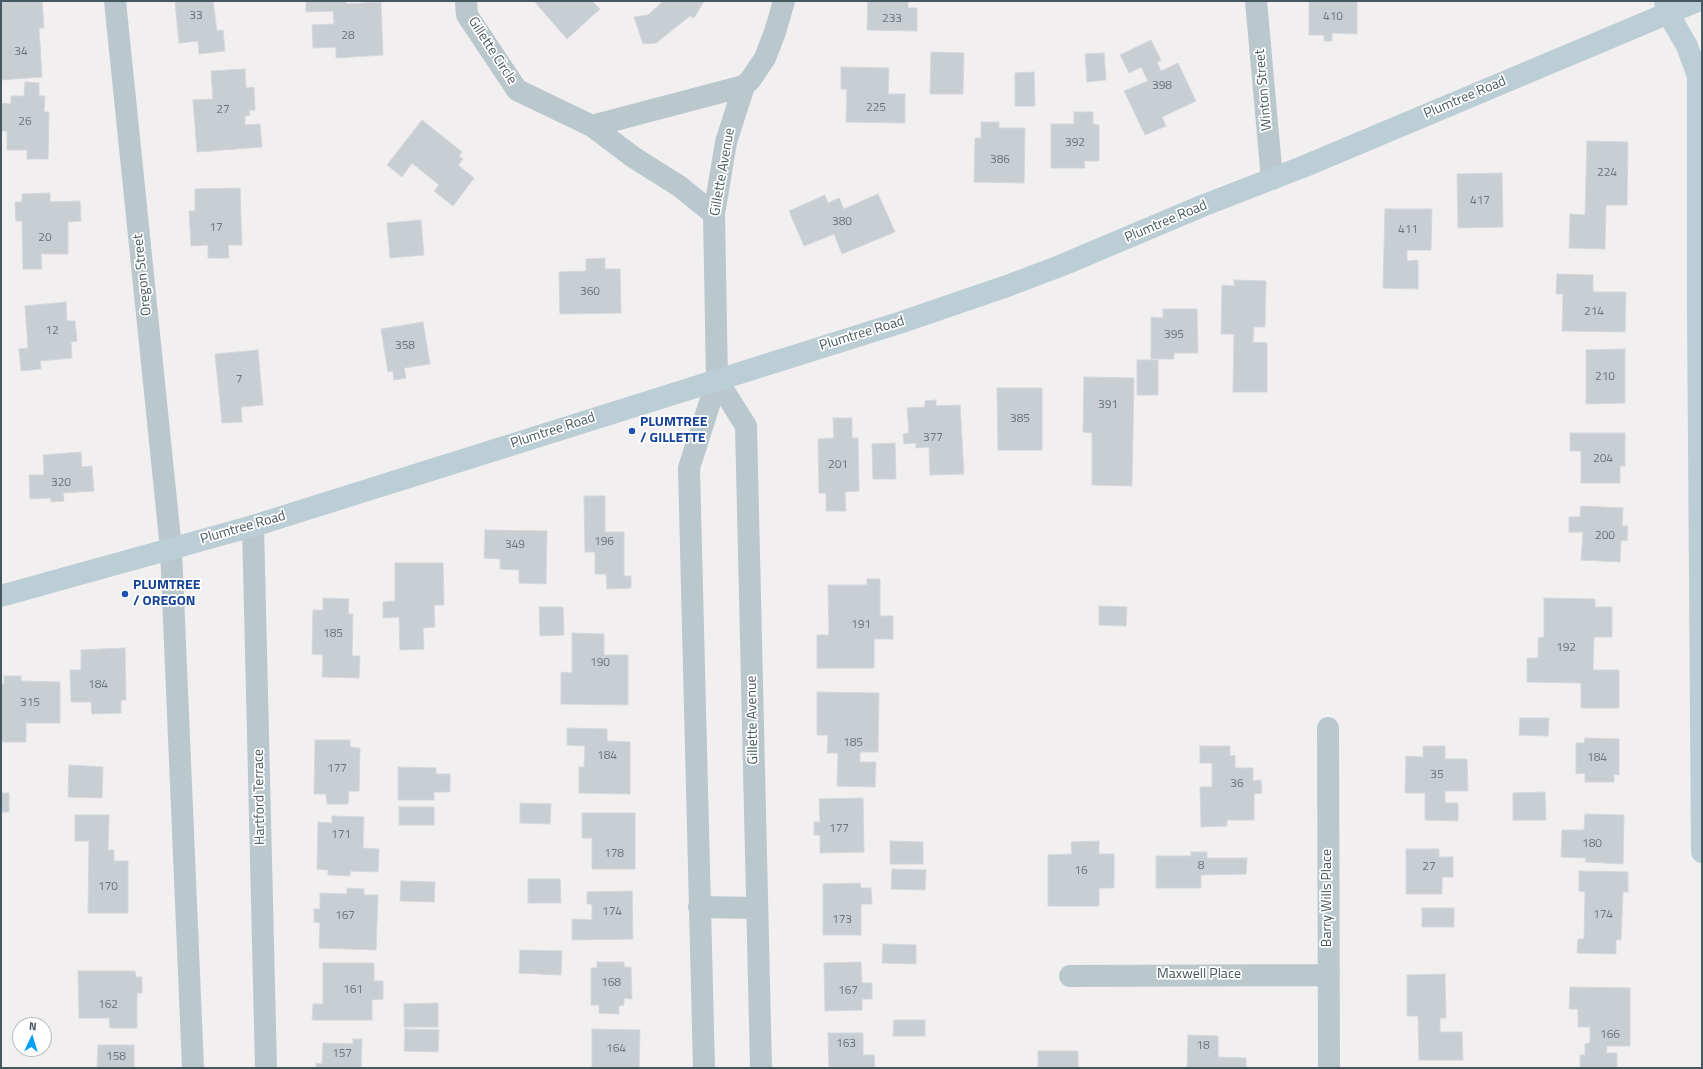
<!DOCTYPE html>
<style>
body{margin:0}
#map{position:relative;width:1703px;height:1069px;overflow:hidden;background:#f2eff0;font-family:"Titillium Web",sans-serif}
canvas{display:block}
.frame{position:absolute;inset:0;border:2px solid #46585f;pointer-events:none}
.north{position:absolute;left:12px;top:1017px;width:40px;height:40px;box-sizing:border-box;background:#fff;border:1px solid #b5bcbf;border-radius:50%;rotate:4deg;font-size:11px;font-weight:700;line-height:16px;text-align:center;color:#46585f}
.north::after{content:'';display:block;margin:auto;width:14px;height:18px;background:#069ef6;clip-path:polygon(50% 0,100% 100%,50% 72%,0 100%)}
</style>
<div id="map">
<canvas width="1703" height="1069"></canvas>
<div class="frame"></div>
<div class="north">N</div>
</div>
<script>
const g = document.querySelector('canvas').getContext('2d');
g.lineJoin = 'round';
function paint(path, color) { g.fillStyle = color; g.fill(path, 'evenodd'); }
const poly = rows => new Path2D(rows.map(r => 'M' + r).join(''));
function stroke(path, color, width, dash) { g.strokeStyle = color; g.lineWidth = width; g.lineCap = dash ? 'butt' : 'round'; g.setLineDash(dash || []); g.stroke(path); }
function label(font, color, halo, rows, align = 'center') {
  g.font = font + ' "Titillium Web",sans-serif'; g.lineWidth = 3.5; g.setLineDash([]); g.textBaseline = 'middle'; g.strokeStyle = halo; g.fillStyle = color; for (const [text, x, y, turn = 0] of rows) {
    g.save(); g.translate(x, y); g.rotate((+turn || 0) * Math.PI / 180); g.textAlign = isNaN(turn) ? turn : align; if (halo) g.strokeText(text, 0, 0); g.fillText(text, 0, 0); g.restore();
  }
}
const building = poly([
 [1,1,42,1,44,28,39,28,42,77,1,80,1,1],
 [175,1,213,1,217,31,223,30,225,51,199,54,198,41,179,43,175,1],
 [306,1,346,1,346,4,381,2,383,55,336,58,336,47,313,48,312,25,334,24,333,11,306,12,306,1],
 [534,1,592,1,600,9,567,39,534,1],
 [659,1,704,1,694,18,690,16,656,43,643,44,634,17,648,15,662,2,659,1],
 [868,1,908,1,908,8,917,8,917,31,867,30,868,1],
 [1309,1,1357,1,1357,34,1332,33,1332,41,1324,41,1324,35,1309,35,1309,1],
 [1151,40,1161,60,1157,62,1161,71,1178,63,1196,101,1162,117,1166,126,1145,135,1124,91,1148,81,1141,67,1129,73,1120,55,1151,40],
 [931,52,964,53,963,94,930,94,931,52],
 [1104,53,1106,80,1087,82,1085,54,1104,53],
 [841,67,889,68,888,94,905,94,905,123,846,122,847,89,841,89,841,67],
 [245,69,246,88,254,87,255,110,249,110,250,115,245,116,245,125,260,124,262,147,197,152,193,100,213,99,211,71,245,69],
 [1034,72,1035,106,1015,106,1015,73,1034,72],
 [25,82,39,83,39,96,45,96,44,112,49,112,48,159,27,159,27,150,7,150,7,131,1,131,1,103,11,104,11,96,24,96,25,82],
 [1074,112,1093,112,1093,124,1099,125,1099,161,1084,161,1085,168,1051,168,1051,124,1074,124,1074,112],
 [422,120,462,152,459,156,463,159,458,165,474,178,453,206,434,191,439,185,412,163,402,177,387,165,422,120],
 [981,122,999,122,999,128,1025,128,1024,183,974,182,975,138,981,138,981,122],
 [1587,141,1628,142,1627,205,1606,205,1605,249,1569,248,1570,214,1585,215,1587,141],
 [1502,173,1503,227,1458,228,1457,174,1502,173],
 [240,188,242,245,228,245,229,258,208,258,208,245,191,246,189,211,195,211,195,189,240,188],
 [50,193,50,202,80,201,81,221,68,222,68,254,41,254,42,269,23,269,22,221,16,221,15,202,22,202,22,194,50,193],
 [878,194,895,232,842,254,834,234,804,246,789,211,825,195,828,203,839,198,844,209,878,194],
 [1385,209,1432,209,1431,250,1407,250,1407,261,1418,260,1418,289,1383,288,1385,209],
 [421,220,424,255,390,258,387,223,421,220],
 [605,258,605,269,620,269,621,313,560,314,559,272,586,271,586,259,605,258],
 [1557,274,1593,275,1593,292,1626,292,1625,332,1562,331,1563,294,1556,294,1557,274],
 [1234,280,1266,281,1265,327,1254,327,1253,342,1267,343,1267,392,1233,392,1234,334,1221,334,1222,285,1234,286,1234,280],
 [66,302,67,321,75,321,77,341,71,342,72,358,40,361,41,369,21,371,19,349,28,348,25,306,66,302],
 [1163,309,1197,309,1198,353,1174,353,1174,359,1151,359,1151,317,1163,318,1163,309],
 [423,322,430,364,404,368,406,378,394,380,393,371,388,372,381,329,423,322],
 [1625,349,1625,403,1586,404,1586,350,1625,349],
 [258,350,263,405,241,407,242,422,222,423,215,354,258,350],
 [1137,360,1158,360,1158,395,1137,395,1137,360],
 [1084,377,1134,378,1132,486,1092,485,1092,433,1083,432,1084,377],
 [997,388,1042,388,1042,450,998,450,997,388],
 [936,400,936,406,960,405,964,474,930,475,929,447,916,448,916,443,904,444,903,434,909,433,907,408,925,407,925,401,936,400],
 [833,418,852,418,852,438,858,438,859,491,845,492,846,511,826,511,826,493,819,493,818,439,834,438,833,418],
 [1570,433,1625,433,1625,466,1620,466,1620,483,1581,483,1581,451,1570,451,1570,433],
 [895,443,896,479,873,479,872,444,895,443],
 [81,452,82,467,92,466,94,491,63,493,64,501,51,502,51,498,30,499,29,475,44,475,43,455,81,452],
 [584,496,605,496,605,532,624,532,624,576,631,576,631,588,607,589,606,574,595,574,595,552,585,552,584,496],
 [1581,506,1623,508,1622,526,1628,526,1627,541,1621,540,1620,562,1581,560,1583,532,1569,532,1569,517,1580,517,1581,506],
 [485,530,547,531,546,584,519,583,519,570,500,569,500,559,484,558,485,530],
 [395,563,443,563,444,605,434,605,435,627,423,628,424,649,400,650,399,617,383,618,383,602,395,601,395,563],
 [867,579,880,579,880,616,893,616,893,639,874,639,874,668,817,668,817,635,829,635,828,585,867,585,867,579],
 [323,598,349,599,348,614,353,614,352,656,360,656,359,678,322,677,323,655,312,654,313,610,323,610,323,598],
 [1544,598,1595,599,1595,607,1612,607,1612,637,1594,637,1593,670,1619,670,1619,708,1581,708,1581,683,1527,682,1527,658,1538,658,1538,638,1544,637,1544,598],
 [1099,606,1127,607,1126,626,1099,625,1099,606],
 [539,607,563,607,564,635,540,636,539,607],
 [572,633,604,634,604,655,628,655,628,705,561,704,561,672,572,673,572,633],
 [125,648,126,700,121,700,121,713,92,714,91,702,71,702,70,670,81,670,81,650,125,648],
 [4,676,21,676,21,681,60,682,60,723,26,723,26,742,1,742,1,684,4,684,4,676],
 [817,692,879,693,878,752,860,752,860,762,876,762,875,787,837,786,838,753,827,753,828,735,817,735,817,692],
 [1520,718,1549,718,1548,736,1519,735,1520,718],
 [567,728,607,729,607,741,630,742,630,794,579,793,579,767,584,767,585,746,567,745,567,728],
 [1585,738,1619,739,1619,775,1614,774,1614,782,1585,782,1585,773,1576,774,1576,743,1584,743,1585,738],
 [315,740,350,740,350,747,360,748,359,791,349,791,348,804,327,804,326,794,314,794,315,740],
 [1200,746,1230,746,1230,756,1235,755,1235,768,1253,768,1253,781,1261,780,1262,793,1254,794,1254,820,1227,820,1227,826,1201,827,1200,787,1212,787,1212,763,1200,763,1200,746],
 [1423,746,1445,746,1445,759,1467,759,1468,791,1445,791,1445,803,1458,803,1458,821,1425,820,1425,793,1405,793,1406,756,1423,757,1423,746],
 [69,765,103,767,102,798,68,797,69,765],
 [398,767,436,768,436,774,450,774,450,792,434,792,434,800,398,800,398,767],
 [1545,792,1546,820,1513,820,1513,793,1545,792],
 [1,793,9,793,9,812,1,812,1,793],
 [863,798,864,852,820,853,820,835,814,835,814,822,820,822,819,799,863,798],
 [520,803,551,804,550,824,520,823,520,803],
 [399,807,434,807,434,825,399,825,399,807],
 [582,813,635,813,635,869,592,869,592,838,582,838,582,813],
 [1585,814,1624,815,1623,864,1585,862,1586,858,1561,857,1562,830,1584,830,1585,814],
 [75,815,109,815,108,850,114,850,114,861,128,861,128,913,88,913,89,841,75,841,75,815],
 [332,816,364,817,363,848,379,849,378,872,350,871,350,876,328,875,328,870,317,869,318,822,332,823,332,816],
 [890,841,923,842,923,864,890,864,890,841],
 [1099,841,1099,854,1114,854,1114,888,1099,888,1099,906,1048,906,1048,855,1072,854,1071,842,1099,841],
 [1406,849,1439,849,1439,857,1453,857,1453,877,1442,877,1442,894,1406,894,1406,849],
 [1191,852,1207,852,1207,858,1247,858,1246,874,1201,875,1201,888,1156,888,1156,856,1191,856,1191,852],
 [892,869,926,870,925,890,891,889,892,869],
 [1579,871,1628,872,1628,892,1623,892,1621,940,1616,940,1616,954,1577,953,1578,939,1584,939,1585,892,1579,891,1579,871],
 [528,879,560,879,561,903,528,903,528,879],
 [401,881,435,882,434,902,400,901,401,881],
 [860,883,861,888,871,888,872,904,861,904,861,935,823,935,823,884,860,883],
 [347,888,364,889,364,895,378,895,376,950,319,948,320,923,314,922,314,909,320,909,320,893,347,894,347,888],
 [632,891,633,939,572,940,572,919,592,920,592,904,587,904,587,892,632,891],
 [1422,908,1454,908,1454,927,1422,927,1422,908],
 [883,944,916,945,916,964,882,963,883,944],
 [520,950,562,951,561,975,519,973,520,950],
 [597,962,624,962,624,967,631,967,632,999,624,998,624,1005,619,1006,619,1014,599,1013,599,1005,591,1005,591,968,597,968,597,962],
 [861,962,862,983,872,983,872,999,862,999,862,1010,825,1011,824,963,861,962],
 [323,963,374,963,374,981,383,981,383,999,372,1000,372,1020,312,1020,313,1004,323,1004,323,963],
 [78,971,135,971,136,977,142,977,142,993,137,993,137,1028,110,1028,109,1018,79,1018,78,971],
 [1445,974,1446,1018,1440,1018,1440,1032,1462,1032,1463,1060,1419,1060,1418,1016,1407,1016,1407,975,1445,974],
 [1570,987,1630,988,1630,1046,1607,1046,1606,1053,1617,1053,1617,1068,1580,1068,1580,1055,1585,1055,1585,1044,1590,1043,1590,1027,1578,1027,1578,1009,1569,1009,1570,987],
 [438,1003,438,1027,404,1027,404,1004,438,1003],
 [894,1020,925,1020,925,1036,893,1036,894,1020],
 [405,1029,439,1030,438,1052,404,1051,405,1029],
 [592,1029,640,1030,639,1068,592,1068,592,1029],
 [828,1033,863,1033,863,1055,874,1055,875,1068,829,1068,828,1033],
 [1188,1035,1218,1036,1218,1057,1246,1058,1246,1068,1187,1068,1188,1035],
 [353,1039,362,1039,361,1068,374,1068,316,1068,316,1063,322,1064,323,1043,353,1044,353,1039],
 [98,1045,134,1045,134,1068,97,1068,98,1045],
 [1038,1051,1078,1051,1078,1068,1038,1068,1038,1051]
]);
paint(building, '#c9ced3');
stroke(building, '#d3d7dc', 1);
stroke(poly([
 [115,1,171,549,193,1068],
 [466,1,467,15,517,90,592,126,744,86],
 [1256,1,1272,179],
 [592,126,633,157,679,186,714,214],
 [717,380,746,426,761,1068],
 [253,526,266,1068],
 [1328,728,1329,1068],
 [699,907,757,908],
 [1070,976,1329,975],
 [704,1068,689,468,717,380,714,214,726,142,744,86,751,79,765,58,775,32,784,1]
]), '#bac8ce', 22);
stroke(poly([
 [1665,1,1668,13,1687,46,1698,76,1698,310,1702,852],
 [1,596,253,526,899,323,1007,286,1060,266,1202,206,1305,166,1697,1]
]), '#bbcdd5', 22);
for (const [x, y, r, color] of [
 [632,431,4,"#1a4fb4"],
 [125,594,4,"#1a4fb4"]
]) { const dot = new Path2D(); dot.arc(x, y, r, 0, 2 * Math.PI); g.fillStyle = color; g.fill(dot); stroke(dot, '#fff', 1.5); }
label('12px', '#67767c', null, [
 ["33",196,16],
 ["410",1333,17],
 ["233",892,19],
 ["28",348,36],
 ["34",21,52],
 ["398",1162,86],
 ["225",876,108],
 ["27",223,110],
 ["26",25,122],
 ["392",1075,143],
 ["386",1000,160],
 ["224",1607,173],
 ["417",1480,201],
 ["380",842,222],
 ["17",216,228],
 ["411",1408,230],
 ["20",45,238],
 ["360",590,292],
 ["214",1594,312],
 ["12",52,331],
 ["395",1174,335],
 ["358",405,346],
 ["210",1605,377],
 ["7",239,380],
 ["391",1108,405],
 ["385",1020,419],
 ["377",933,438],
 ["204",1603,459],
 ["201",838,465],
 ["320",61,483],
 ["200",1605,536],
 ["196",604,542],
 ["349",515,545],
 ["191",861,625],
 ["185",333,634],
 ["192",1566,648],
 ["190",600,663],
 ["184",98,685],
 ["315",30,703],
 ["185",853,743],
 ["184",607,756],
 ["184",1597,758],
 ["177",337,769],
 ["35",1437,775],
 ["36",1237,784],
 ["177",839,829],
 ["171",341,835],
 ["180",1592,844],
 ["178",614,854],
 ["8",1201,866],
 ["27",1429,867],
 ["16",1081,871],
 ["170",108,887],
 ["174",612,912],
 ["174",1603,915],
 ["167",345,916],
 ["173",842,920],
 ["168",611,983],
 ["161",353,990],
 ["167",848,991],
 ["162",108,1005],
 ["166",1610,1035],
 ["163",846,1044],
 ["18",1203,1046],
 ["164",616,1049],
 ["157",342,1054],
 ["158",116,1057]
]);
label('14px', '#46585f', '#fff', [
 ["Gillette Circle",492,51,57],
 ["Winton Street",1264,90,-95],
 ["Plumtree Road",1465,98,-23],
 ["Gillette Avenue",723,172,-80],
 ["Plumtree Road",1166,222,-23],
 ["Oregon Street",143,275,-96],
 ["Plumtree Road",862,334,-17],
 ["Plumtree Road",553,431,-18],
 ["Plumtree Road",243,528,-16],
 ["Gillette Avenue",753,720,-91],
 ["Hartford Terrace",260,797,-91],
 ["Barry Wills Place",1328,898,-90],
 ["Maxwell Place",1199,975]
]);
label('bold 14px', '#164399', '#fff', [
 ["PLUMTREE",640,423],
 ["/ GILLETTE",640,439],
 ["PLUMTREE",133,586],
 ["/ OREGON",133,602]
], 'left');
</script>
